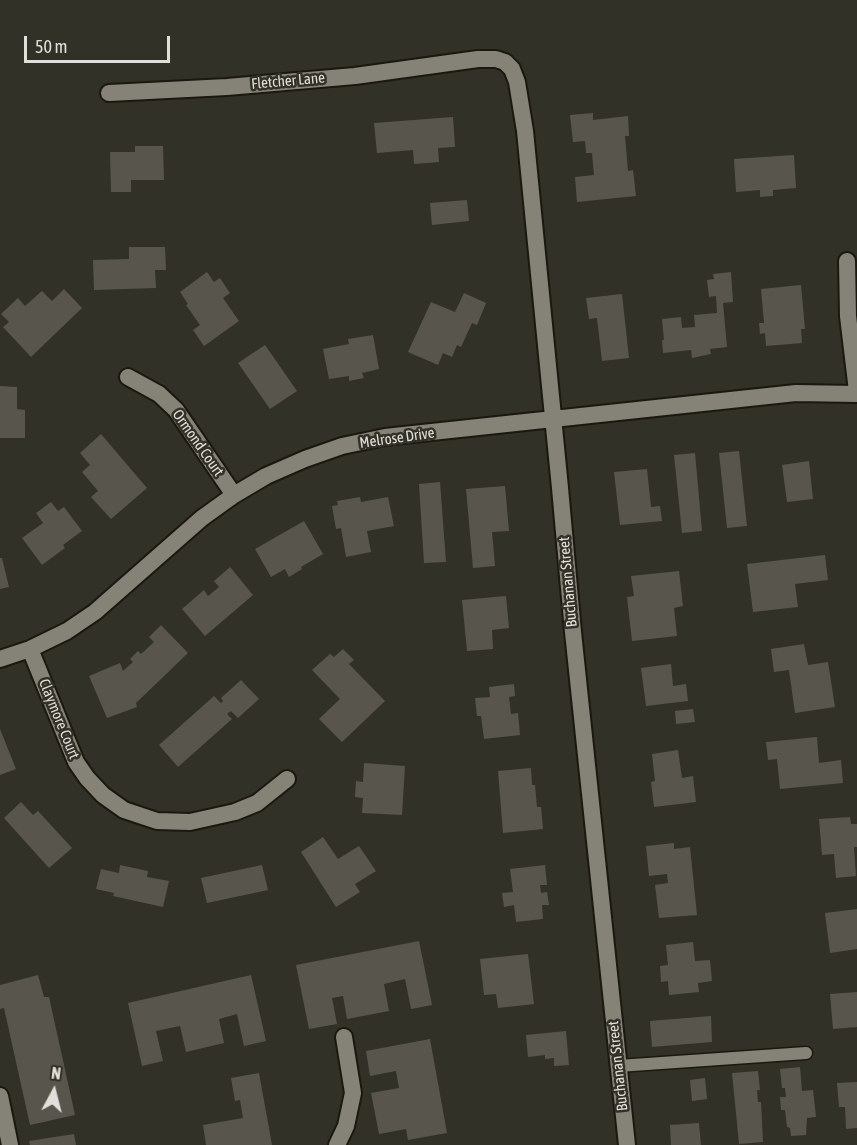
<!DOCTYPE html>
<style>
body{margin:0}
#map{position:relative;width:857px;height:1145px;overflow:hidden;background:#323127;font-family:"Asap Condensed",sans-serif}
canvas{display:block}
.north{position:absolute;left:24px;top:1061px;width:60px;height:60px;-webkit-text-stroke:4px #323127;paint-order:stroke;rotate:7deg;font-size:16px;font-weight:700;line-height:24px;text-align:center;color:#e1dfd9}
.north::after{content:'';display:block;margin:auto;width:21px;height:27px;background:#e1dfd9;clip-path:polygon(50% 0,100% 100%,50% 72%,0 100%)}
.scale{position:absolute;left:24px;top:36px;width:146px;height:27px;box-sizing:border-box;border:3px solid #e1dfd9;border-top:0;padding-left:8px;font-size:18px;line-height:21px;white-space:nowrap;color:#e1dfd9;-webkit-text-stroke:4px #323127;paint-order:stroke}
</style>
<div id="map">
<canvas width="857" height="1145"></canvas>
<div class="north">N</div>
<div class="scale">50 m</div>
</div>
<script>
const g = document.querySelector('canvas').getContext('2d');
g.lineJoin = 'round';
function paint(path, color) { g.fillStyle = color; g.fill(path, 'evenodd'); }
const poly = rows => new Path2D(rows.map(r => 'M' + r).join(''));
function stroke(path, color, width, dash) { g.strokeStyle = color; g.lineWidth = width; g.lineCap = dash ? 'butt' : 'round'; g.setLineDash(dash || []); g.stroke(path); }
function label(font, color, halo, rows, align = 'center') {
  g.font = font + ' "Asap Condensed",sans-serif'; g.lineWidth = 5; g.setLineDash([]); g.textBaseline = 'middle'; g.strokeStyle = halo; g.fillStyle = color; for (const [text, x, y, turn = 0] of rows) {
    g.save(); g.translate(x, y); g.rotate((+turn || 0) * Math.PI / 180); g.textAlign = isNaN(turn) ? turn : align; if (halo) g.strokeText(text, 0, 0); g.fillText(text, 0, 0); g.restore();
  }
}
paint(poly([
 [593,113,593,120,628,116,629,136,625,136,628,171,633,170,636,196,577,202,575,177,594,175,592,153,586,153,585,141,573,142,570,115],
 [453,117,455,147,438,148,439,162,414,164,413,150,377,153,374,123],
 [135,146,163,146,164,180,131,180,131,192,111,192,110,152,135,152],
 [794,155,796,188,773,190,773,196,760,197,760,190,736,192,734,159],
 [467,200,469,221,432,225,430,203],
 [129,247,165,247,166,270,155,270,156,288,94,290,93,260,129,259],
 [207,272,214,282,220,278,230,293,223,298,239,321,204,346,193,330,200,325,186,305,188,304,180,292],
 [731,272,733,302,723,303,727,347,710,349,711,354,692,358,691,350,663,353,662,340,664,340,662,319,681,317,682,328,695,327,694,315,717,313,716,296,709,297,707,280,714,279,713,274],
 [801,285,805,329,801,329,802,343,766,346,765,333,760,334,759,323,764,323,761,289],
 [64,289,82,308,31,357,3,327,9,322,1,314,18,298,25,306,42,291,52,301],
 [464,293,486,303,477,325,472,323,461,347,457,345,452,357,443,353,438,365,408,352,431,302,455,312],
 [622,294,629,358,602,361,597,318,589,319,586,298],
 [373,335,379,369,362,373,364,378,349,381,349,376,329,379,323,349,349,344,348,339],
 [265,345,297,391,270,409,238,363],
 [0,386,17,387,17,409,25,410,25,438,0,438],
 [101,434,147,488,111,519,91,497,98,491,82,472,90,465,80,453],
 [739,451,747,526,727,528,719,453],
 [695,453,702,531,682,533,674,455],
 [809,461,813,499,787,502,782,465],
 [647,469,651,507,660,506,662,521,620,525,614,472],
 [440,482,446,562,424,563,419,484],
 [505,486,509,531,492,532,495,566,473,568,466,489],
 [360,497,361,502,388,497,394,526,367,531,371,552,346,557,341,528,336,529,332,506,338,505,337,501],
 [51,502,58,511,64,507,82,531,63,545,65,548,42,565,22,538,43,523,36,513],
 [304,521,323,554,301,567,302,569,289,577,285,569,271,577,255,549],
 [825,555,828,580,795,584,798,607,753,612,747,564],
 [0,558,2,558,9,587,0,589],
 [230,567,253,595,205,636,182,609,204,590,208,596,219,587,214,581],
 [679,571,683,606,674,608,677,636,632,641,627,597,634,596,631,576],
 [506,596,509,628,492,630,493,649,467,651,462,600],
 [161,625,188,653,136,703,137,707,107,718,89,676,120,663,123,671,133,662,130,659,138,651,141,654,154,642,149,637],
 [804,644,808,665,828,662,835,707,795,713,789,670,774,672,771,649],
 [343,649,354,660,349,664,385,701,342,742,319,719,340,699,312,670,330,654,334,657],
 [671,664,673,686,686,684,688,701,646,706,641,668],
 [241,680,259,699,238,718,231,711,227,714,232,719,178,767,159,745,214,696,221,703,223,701,221,698],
 [514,684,515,696,509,697,511,714,518,713,520,735,484,739,481,716,477,716,475,698,490,697,489,687],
 [693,709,695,722,676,724,675,711],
 [0,729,16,769,0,775],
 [817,737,819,763,841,760,843,783,780,789,777,759,768,760,766,742],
 [678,750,682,778,693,776,696,802,654,807,651,782,655,781,652,754],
 [364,763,405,766,402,815,362,813,363,798,355,797,356,781,363,782],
 [531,768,532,785,535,785,537,807,541,807,543,829,503,833,498,771],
 [21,802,33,815,38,811,72,848,49,868,4,818],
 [850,817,851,824,857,824,857,847,854,847,856,876,836,878,834,854,822,855,819,819],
 [323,837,338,859,359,846,376,871,355,884,360,892,336,907,301,852],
 [674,843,674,849,690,847,697,915,659,918,655,885,668,883,667,874,649,876,646,846],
 [120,865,148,871,147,877,169,881,163,907,113,896,114,893,96,889,101,869,119,873],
 [262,865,268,890,207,903,201,878],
 [545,865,547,885,540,885,541,893,547,892,549,905,542,905,543,919,516,922,514,905,504,907,502,893,513,892,510,869],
 [857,909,857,949,830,953,825,913],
 [419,941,432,1005,411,1009,405,979,384,984,389,1011,347,1019,343,996,332,998,337,1024,309,1029,296,965],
 [693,942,695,961,710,960,712,981,698,983,699,992,669,995,668,981,661,982,660,966,668,965,666,945],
 [528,954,534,1004,498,1008,496,994,484,995,480,959],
 [38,975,44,997,49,997,75,1115,30,1125,4,1008,0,1009,0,985],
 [251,975,266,1041,244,1046,237,1014,219,1019,224,1043,186,1052,180,1026,156,1031,163,1061,142,1066,128,1003],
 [857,992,857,1027,833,1029,830,994],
 [711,1016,712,1042,652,1047,650,1021],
 [566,1031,569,1065,554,1066,554,1058,545,1059,545,1055,528,1057,526,1035],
 [430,1039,447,1133,408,1140,406,1129,379,1134,371,1093,399,1088,396,1071,370,1076,366,1051],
 [800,1067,802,1091,813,1090,816,1117,807,1118,806,1135,791,1136,790,1128,787,1127,785,1110,781,1110,780,1097,786,1097,785,1088,782,1088,780,1069],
 [758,1071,760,1090,757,1090,758,1102,761,1102,763,1142,739,1144,732,1073],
 [259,1073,272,1145,206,1145,203,1125,243,1118,240,1100,235,1101,231,1078],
 [705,1078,707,1099,692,1101,690,1080],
 [857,1082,857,1128,846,1129,845,1107,839,1107,837,1083],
 [699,1123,701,1145,671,1145,670,1125],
 [74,1134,76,1145,30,1145,29,1141]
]), '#58564c');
const service = poly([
 [618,1066,806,1053]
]);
const minor = poly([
 [109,93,227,87,355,76,478,59,496,59,505,62,512,69,517,82,525,131,560,488,573,632,627,1145],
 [847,261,848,316,857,391],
 [128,377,159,394,176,410,234,495],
 [30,649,76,762,87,778,103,795,124,810,157,821,190,822,235,812,257,803,287,779],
 [0,659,30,649,67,631,95,612,202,518,234,495,266,476,305,459,342,446,385,437,796,393,857,394],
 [0,1096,10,1145],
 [337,1145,346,1126,353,1093,344,1037]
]);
stroke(service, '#1a1810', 15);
stroke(minor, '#1a1810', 20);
stroke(service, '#858277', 12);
stroke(minor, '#858277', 16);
label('15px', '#e1dfd9', '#323127', [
 ["Fletcher Lane",288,81,-5],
 ["Melrose Drive",397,438,-8],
 ["Ormond Court",198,443,55],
 ["Buchanan Street",568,582,-95],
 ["Claymore Court",59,719,68],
 ["Buchanan Street",618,1066,-96]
]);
</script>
